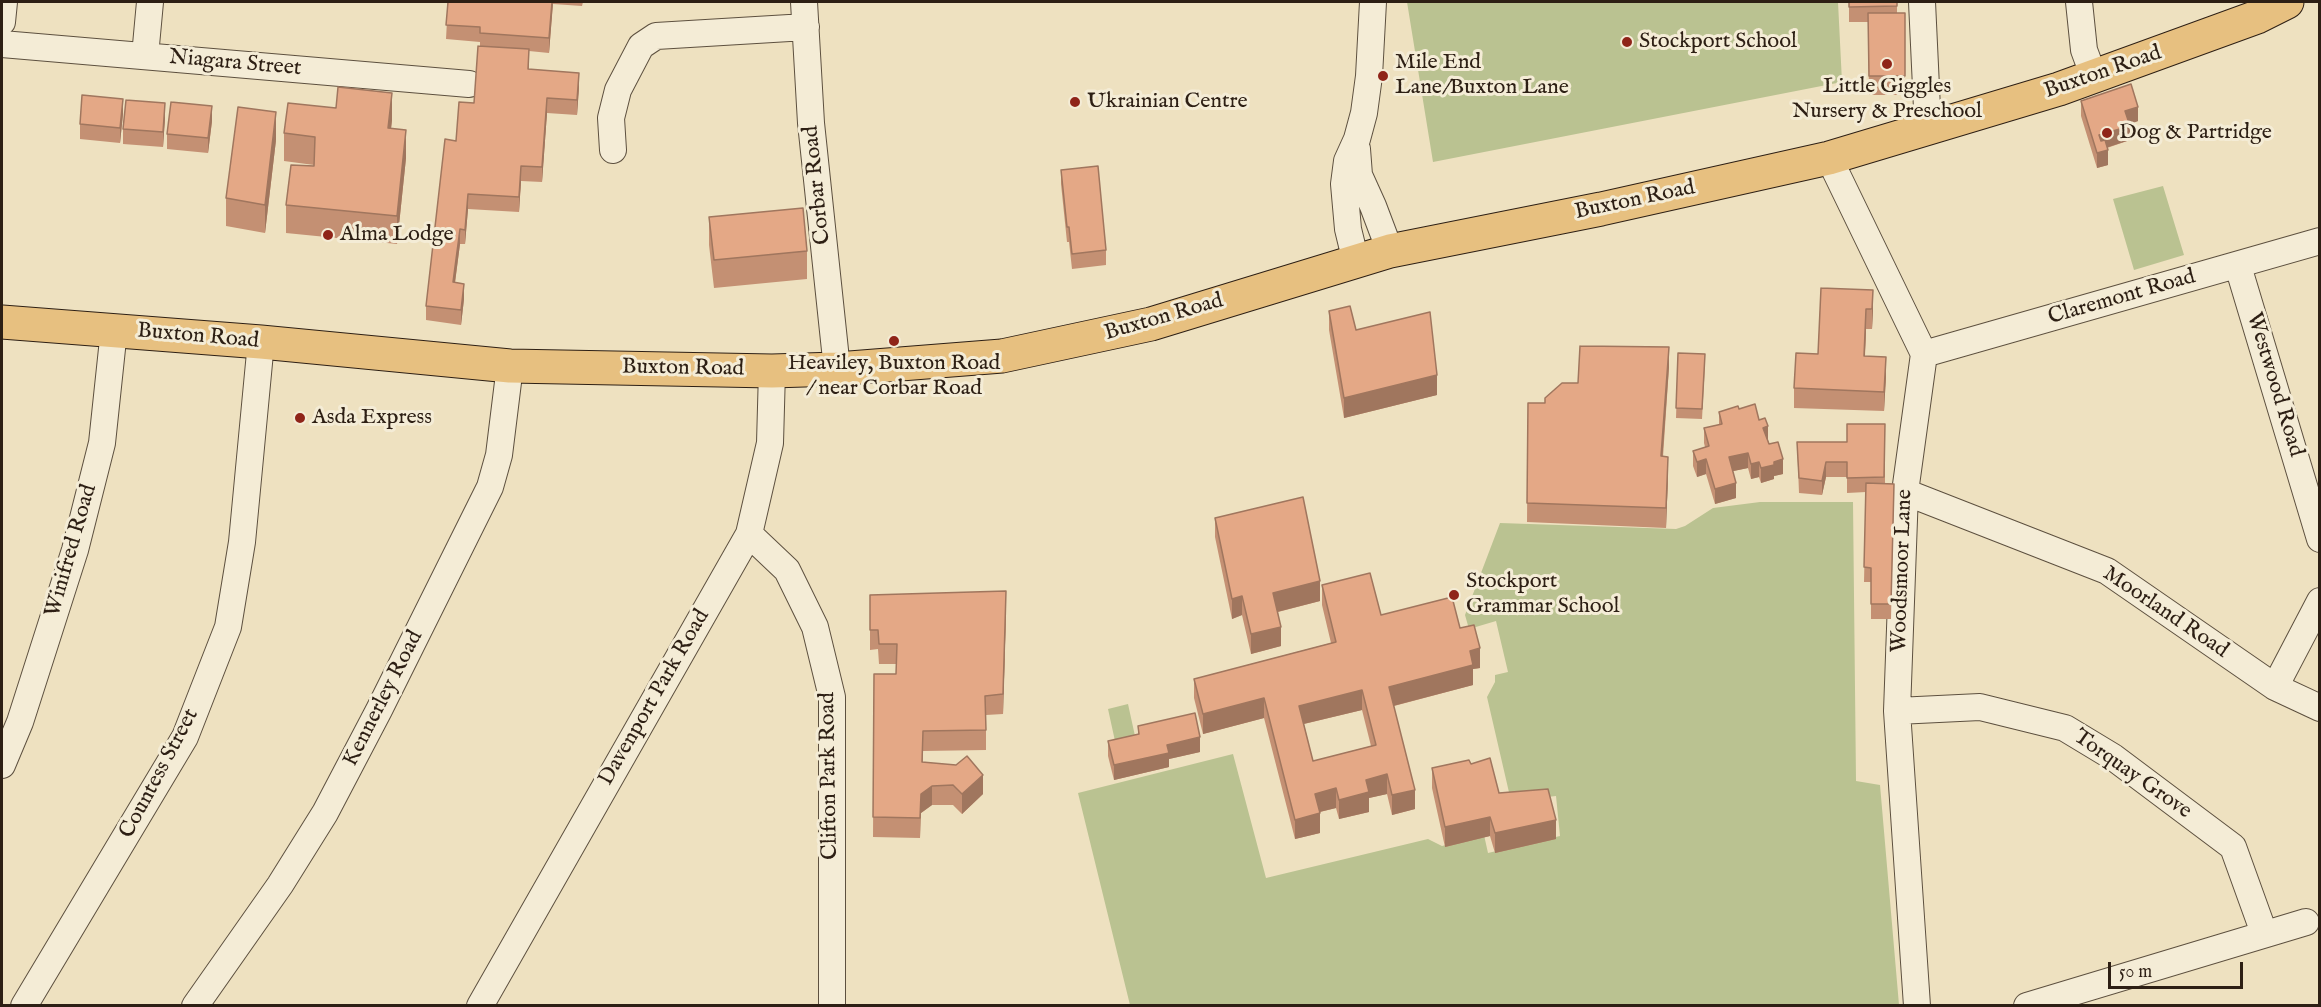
<!DOCTYPE html>
<style>
body{margin:0}
#map{position:relative;width:2321px;height:1007px;overflow:hidden;background:#eee1c0;font-family:"IM FELL English",serif}
canvas{display:block}
.frame{position:absolute;inset:0;border:3px solid #2d1f14;pointer-events:none}
.scale{position:absolute;left:2108px;top:962px;width:135px;height:27px;box-sizing:border-box;border:3px solid #2d1f14;border-top:0;padding-left:8px;font-size:18px;line-height:21px;white-space:nowrap;color:#2d1f14;-webkit-text-stroke:4px #f4ecd6;paint-order:stroke}
</style>
<div id="map">
<canvas width="2321" height="1007"></canvas>
<div class="frame"></div>
<div class="scale">50 m</div>
</div>
<script>
const g = document.querySelector('canvas').getContext('2d');
g.lineJoin = 'round';
function paint(path, color) { g.fillStyle = color; g.fill(path, 'evenodd'); }
const poly = rows => new Path2D(rows.map(r => 'M' + r).join(''));
function stroke(path, color, width, dash) { g.strokeStyle = color; g.lineWidth = width; g.lineCap = dash ? 'butt' : 'round'; g.setLineDash(dash || []); g.stroke(path); }
function label(font, color, halo, rows, align = 'center') {
  g.font = font + ' "IM FELL English",serif'; g.lineWidth = 6; g.setLineDash([]); g.textBaseline = 'middle'; g.strokeStyle = halo; g.fillStyle = color; for (const [text, x, y, turn = 0] of rows) {
    g.save(); g.translate(x, y); g.rotate((+turn || 0) * Math.PI / 180); g.textAlign = isNaN(turn) ? turn : align; if (halo) g.strokeText(text, 0, 0); g.fillText(text, 0, 0); g.restore();
  }
}
paint(poly([
 [1407,2,1838,2,1842,82,1433,162],
 [2163,186,2184,255,2134,270,2113,199],
 [1760,502,1853,502,1856,781,1880,785,1899,1005,1130,1005,1078,793,1233,754,1266,878,1428,839,1442,846,1484,835,1488,853,1560,836,1556,796,1511,801,1487,697,1495,682,1495,675,1508,672,1496,621,1469,629,1465,615,1500,523,1676,529,1685,526,1713,508],
 [1128,704,1135,736,1115,741,1108,709]
]), '#bac291');
const minor = poly([
 [804,2,811,123,837,369],
 [1922,2,1928,130],
 [2079,2,2084,50,2094,77],
 [2,22,4,2],
 [2,44,469,84],
 [145,56,150,2],
 [1357,149,1359,175,1373,206,1390,251],
 [613,150,611,118,618,90,641,46,656,36,806,27],
 [1829,158,1924,354,1905,492,1897,711,1917,1006],
 [1356,262,1348,229,1344,184,1347,161,1357,139,1364,113,1369,76,1373,2],
 [2238,266,2320,539],
 [1924,354,2320,241],
 [1905,492,2107,571,2275,687,2320,708],
 [749,534,787,570,815,627,832,697,832,1006],
 [2275,687,2320,601],
 [1897,711,1980,707,2065,728,2113,757,2233,847,2264,933],
 [2,765,20,722,75,550,102,443,114,330],
 [24,1006,185,737,228,627,242,542,261,342],
 [195,1006,280,885,325,813,379,710,490,487,499,455,510,366],
 [480,1006,749,534,770,443,772,371],
 [2027,1006,2306,922]
]);
const highway = poly([
 [2,322,261,342,510,366,772,371,837,369,1002,356,1151,324,1390,251,1601,209,1829,158,2059,89,2257,17,2287,2]
]);
stroke(minor, '#5d503f', 28);
stroke(highway, '#2d1f14', 35);
stroke(minor, '#f4ecd6', 26);
stroke(highway, '#e7c080', 33);
paint(poly([
 [448,2,583,2,582,6,553,4,549,53,529,51,529,69,579,87,577,115,547,113,542,182,521,181,519,212,468,209,465,244,460,244,455,283,464,299,461,325,426,320,426,306,456,141,474,103,480,46,480,42,446,39],
 [1849,2,1897,2,1897,13,1905,13,1905,95,1869,95,1868,22,1849,22],
 [2081,101,2138,121,2129,124,2130,140,2107,148,2108,165,2097,168,2081,116],
 [123,114,120,143,80,139,80,124],
 [165,118,163,147,123,144,123,129],
 [392,120,391,128,406,158,397,244,286,233,286,205,314,166,314,165,284,161,284,133],
 [212,121,208,153,167,149,167,134],
 [276,140,265,233,226,226,226,198],
 [1061,170,1106,250,1106,265,1072,269,1069,242,1067,242,1061,184],
 [709,217,807,251,807,279,714,288,709,245],
 [1821,288,1873,310,1872,329,1866,329,1865,356,1886,376,1884,411,1794,408,1794,388,1818,354],
 [1329,311,1356,330,1437,395,1344,418,1329,330],
 [1678,353,1705,364,1702,419,1676,418],
 [1669,367,1663,457,1668,476,1666,528,1527,522,1528,403,1545,403,1578,383],
 [1739,409,1759,420,1783,474,1774,476,1774,479,1761,483,1759,477,1751,479,1748,468,1733,471,1736,498,1715,504,1706,474,1697,477,1693,466,1693,451,1705,447,1704,443,1704,428,1719,425,1719,412],
 [1885,424,1885,483,1894,484,1891,619,1871,619,1871,582,1864,582,1866,492,1847,493,1847,477,1826,477,1822,495,1799,493,1797,442,1847,442],
 [1215,518,1320,601,1278,612,1281,646,1251,654,1242,615,1232,619,1215,537],
 [1322,585,1381,615,1460,628,1480,668,1473,669,1473,685,1394,706,1415,809,1392,815,1387,794,1369,798,1369,812,1339,819,1336,808,1320,812,1320,833,1295,839,1264,718,1203,734,1194,698,1194,679,1331,643,1322,605],
 [1362,710,1371,746,1313,761,1304,724],
 [870,595,1006,611,1003,714,986,715,986,750,923,751,923,762,983,794,962,814,953,805,932,805,921,813,920,838,873,837,874,674,896,674,896,664,879,664,878,649,870,650],
 [1138,726,1200,752,1169,759,1169,767,1114,780,1108,756,1108,741,1138,734],
 [1471,764,1499,793,1556,839,1495,853,1490,836,1445,847,1432,788,1432,768]
]), '#c49073');
paint(poly([
 [552,2,553,2,549,53,549,38],
 [579,73,579,87,577,115,577,100],
 [392,93,392,120,388,156,388,128],
 [547,98,547,113,542,182,542,167],
 [123,99,123,114,120,143,120,128],
 [165,103,165,118,163,147,163,132],
 [212,106,212,121,208,153,208,138],
 [2138,107,2138,121,2125,126,2125,111],
 [276,112,276,140,265,233,265,205],
 [2130,126,2130,140,2099,150,2099,135],
 [406,130,406,158,397,244,397,216],
 [2108,150,2108,165,2097,168,2097,153],
 [521,166,521,181,519,212,519,197],
 [468,194,468,209,465,244,465,230],
 [460,229,460,244,453,297,453,282],
 [464,284,464,299,461,325,461,310],
 [1873,290,1873,310,1872,329,1872,309],
 [1866,309,1866,329,1864,375,1864,356],
 [1669,347,1669,367,1661,476,1661,456],
 [1886,357,1886,376,1884,411,1884,392],
 [1437,375,1437,395,1344,418,1344,398],
 [1768,426,1768,441,1763,443,1763,428],
 [1748,453,1748,468,1729,472,1729,457],
 [1668,457,1668,476,1666,528,1666,508],
 [1706,459,1706,474,1697,477,1697,462],
 [1783,459,1783,474,1774,476,1774,479,1761,483,1761,468,1774,462],
 [1759,462,1759,477,1751,479,1751,464],
 [1826,462,1826,477,1822,495,1822,481],
 [1736,483,1736,498,1715,504,1715,489],
 [1320,581,1320,601,1273,613,1273,593],
 [1006,591,1006,611,1003,714,1003,694],
 [1242,596,1242,615,1232,619,1232,599],
 [1281,627,1281,646,1251,654,1251,634],
 [1480,648,1480,668,1473,669,1473,685,1389,707,1389,687,1470,651],
 [1362,690,1362,710,1299,725,1299,706],
 [1264,698,1264,718,1203,734,1203,714],
 [1200,737,1200,752,1169,759,1169,767,1114,780,1114,765,1167,745],
 [1387,774,1387,794,1369,798,1369,812,1339,819,1339,800,1366,780],
 [983,775,983,794,962,814,962,794],
 [932,786,932,805,921,813,920,838,921,794],
 [1336,788,1336,808,1315,813,1315,794],
 [1415,790,1415,809,1392,815,1392,795],
 [1320,813,1320,833,1295,839,1295,820],
 [1490,817,1490,836,1445,847,1445,827],
 [1556,820,1556,839,1495,853,1495,833]
]), '#a0765e');
const building = poly([
 [448,2,552,2,549,38,480,33,480,27,446,25,448,2],
 [1849,2,1897,2,1897,6,1849,7,1849,2],
 [1868,13,1905,13,1905,76,1869,76,1868,13],
 [478,46,529,49,528,69,579,73,577,100,547,98,542,167,521,166,519,197,468,194,465,230,460,229,453,282,464,284,461,310,426,306,445,139,456,141,459,102,474,103,478,46],
 [2131,84,2138,107,2125,111,2130,126,2099,135,2101,141,2105,140,2108,150,2097,153,2081,101,2131,84],
 [338,87,392,93,388,128,406,130,397,216,286,205,291,165,314,166,315,137,284,133,288,103,336,108,338,87],
 [82,95,123,99,120,128,80,124,82,95],
 [126,100,165,103,163,132,123,129,126,100],
 [171,102,212,106,208,138,167,134,171,102],
 [238,107,276,112,265,205,226,198,238,107],
 [1098,166,1106,250,1072,254,1069,227,1067,227,1061,170,1098,166],
 [803,208,807,251,714,260,709,217,803,208],
 [1821,288,1873,290,1872,309,1866,309,1864,356,1886,357,1884,392,1794,388,1796,353,1818,354,1821,288],
 [1350,306,1356,330,1430,312,1437,375,1344,398,1329,311,1350,306],
 [1580,346,1669,347,1661,456,1668,457,1666,508,1527,503,1528,403,1545,403,1545,398,1562,383,1578,383,1580,346],
 [1678,353,1705,354,1702,409,1676,408,1678,353],
 [1755,404,1759,420,1765,418,1768,426,1763,428,1769,444,1778,442,1783,459,1774,462,1774,465,1761,468,1759,462,1751,464,1748,453,1729,457,1736,483,1715,489,1706,459,1697,462,1693,451,1709,446,1704,428,1722,424,1719,412,1738,406,1739,409,1755,404],
 [1847,424,1885,424,1884,477,1847,478,1847,462,1826,462,1822,481,1799,478,1797,442,1847,442,1847,424],
 [1866,483,1894,484,1891,604,1871,604,1871,568,1864,567,1866,483],
 [1303,497,1320,581,1273,593,1281,627,1251,634,1242,596,1232,599,1215,518,1303,497],
 [1370,573,1381,615,1452,597,1460,628,1474,625,1480,648,1470,651,1473,665,1389,687,1415,790,1392,795,1387,774,1366,780,1369,792,1339,800,1336,788,1315,794,1320,813,1295,820,1264,698,1203,714,1194,679,1336,642,1322,585,1370,573],
 [1362,690,1376,745,1313,761,1299,706,1362,690],
 [1006,591,1003,694,985,696,986,730,923,731,922,762,956,765,967,756,983,775,962,794,953,785,932,786,921,794,920,818,873,817,874,674,896,674,897,644,879,644,878,630,870,630,870,595,1006,591],
 [1195,713,1200,737,1167,745,1169,753,1114,765,1108,741,1139,734,1138,726,1195,713],
 [1490,758,1499,793,1548,789,1556,820,1495,833,1490,817,1445,827,1432,768,1469,760,1471,764,1490,758]
]);
paint(building, '#e4a886');
stroke(building, '#a0765e', 1.5);
for (const [x, y, r, color] of [
 [1627,42,6,"#8f2418"],
 [1887,64,6,"#8f2418"],
 [1383,76,6,"#8f2418"],
 [1075,102,6,"#8f2418"],
 [2107,133,6,"#8f2418"],
 [328,235,6,"#8f2418"],
 [894,341,6,"#8f2418"],
 [300,418,6,"#8f2418"],
 [1454,595,6,"#8f2418"]
]) { const dot = new Path2D(); dot.arc(x, y, r, 0, 2 * Math.PI); g.fillStyle = color; g.fill(dot); stroke(dot, '#f4ecd6', 2); }
label('22px', '#2d1f14', '#f4ecd6', [
 ["Stockport School",1639,42],
 ["Mile End",1395,63],
 ["Lane/Buxton Lane",1395,88],
 ["Little Giggles",1887,87,"center"],
 ["Nursery & Preschool",1887,112,"center"],
 ["Ukrainian Centre",1087,102],
 ["Dog & Partridge",2119,133],
 ["Alma Lodge",340,235],
 ["Heaviley, Buxton Road",894,364,"center"],
 ["/ near Corbar Road",894,389,"center"],
 ["Asda Express",312,418],
 ["Stockport",1466,582],
 ["Grammar School",1466,607]
], 'left');
label('22px', '#2d1f14', '#f4ecd6', [
 ["Niagara Street",235,64,5],
 ["Buxton Road",2103,73,-19],
 ["Corbar Road",818,185,-96],
 ["Buxton Road",1635,201,-12],
 ["Claremont Road",2122,298,-16],
 ["Buxton Road",1164,318,-16],
 ["Buxton Road",198,337,5],
 ["Buxton Road",683,369,1],
 ["Westwood Road",2274,385,73],
 ["Winifred Road",72,551,-74],
 ["Woodsmoor Lane",1903,571,-88],
 ["Moorland Road",2165,613,34],
 ["Davenport Park Road",655,698,-60],
 ["Kennerley Road",384,699,-63],
 ["Countess Street",160,774,-62],
 ["Torquay Grove",2132,775,35],
 ["Clifton Park Road",830,776,-91]
]);
</script>
